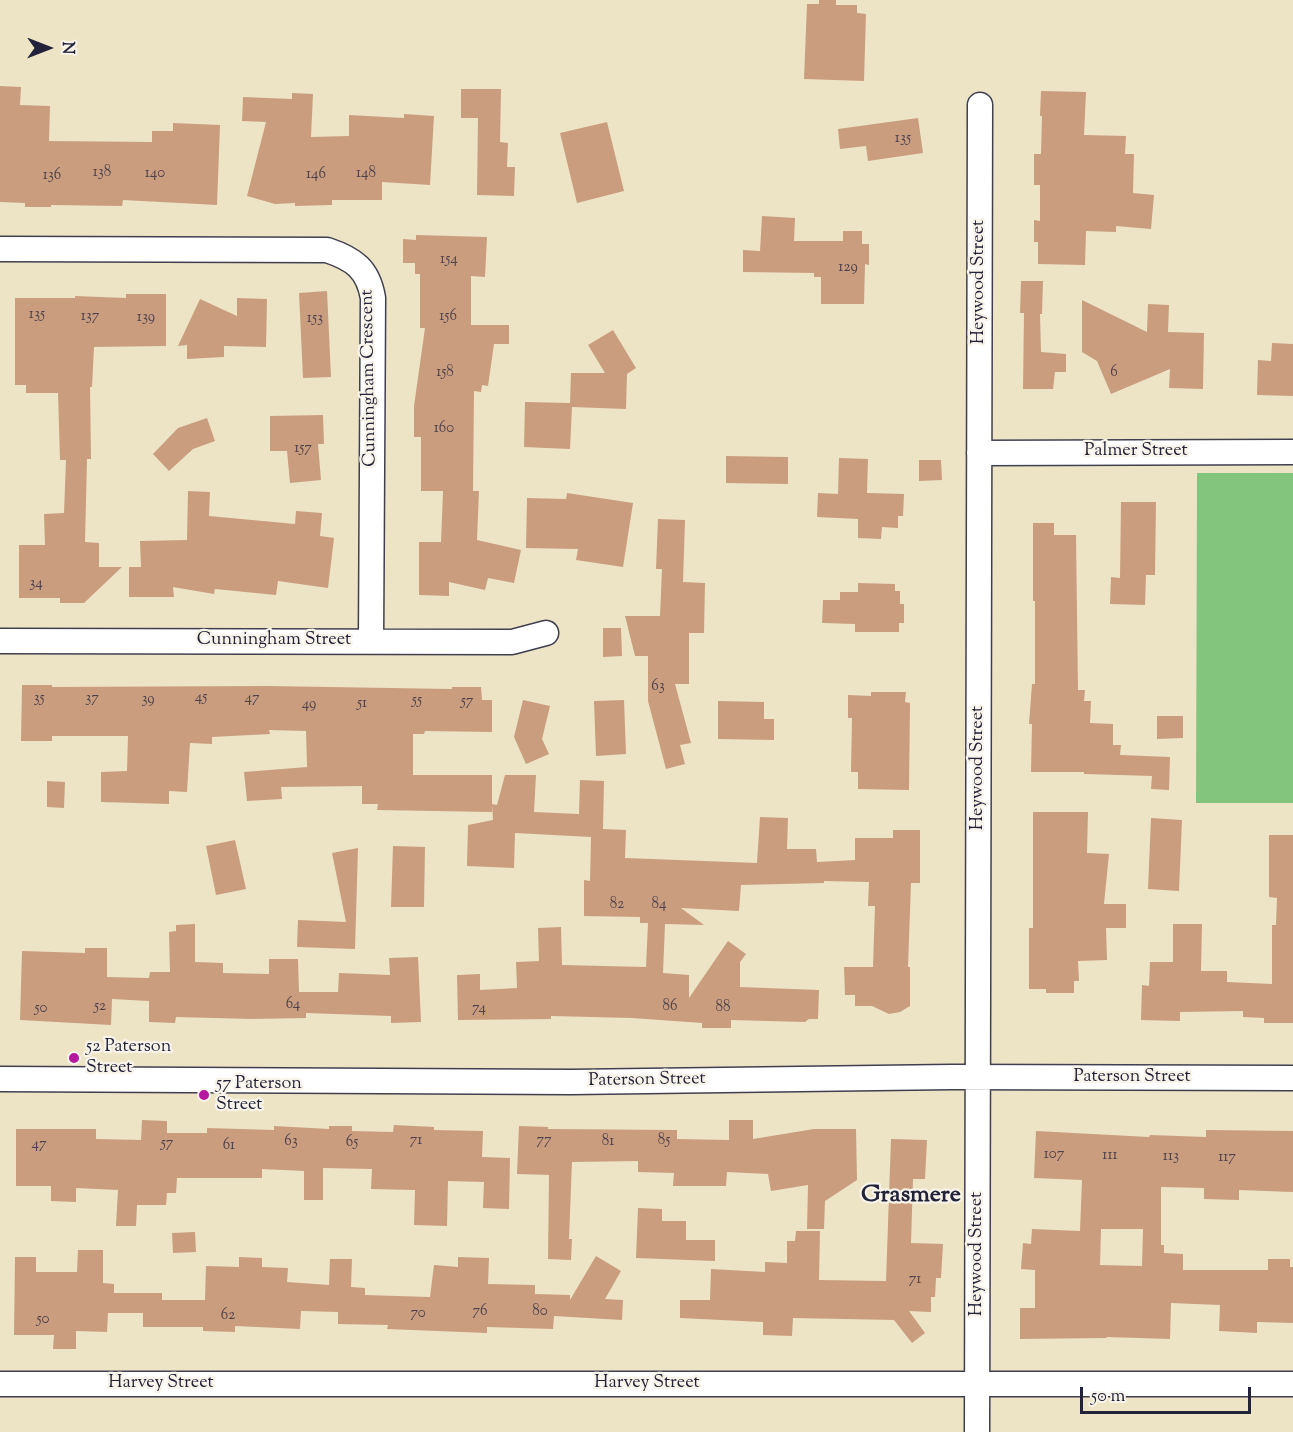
<!DOCTYPE html>
<html>
<head>
<meta charset="utf-8">
<style>
	body { margin:0 }
	#map { position:relative; width:1293px; height:1432px; overflow:hidden; background:#ede4c6; font-family:"Sorts Mill Goudy",serif }
	canvas { display:block }
	.north { position:absolute; left:18px; top:18px; width:60px; height:60px; -webkit-text-stroke:4px #f7f3e8; paint-order:stroke; rotate:90deg; font-size:16px; font-weight:700; line-height:24px; text-align:center; color:#22223b }
	.north::after { content:''; display:block; margin:auto; width:21px; height:27px; background:#22223b; clip-path:polygon(50% 0,100% 100%,50% 72%,0 100%) }
	.scale { position:absolute; left:1080px; top:1387px; width:171px; height:27px; box-sizing:border-box; border:3px solid #22223b; border-top:0; padding-left:8px; font-size:18px; line-height:21px; white-space:nowrap; color:#22223b; -webkit-text-stroke:4px #f7f3e8; paint-order:stroke }
</style>
</head>
<body>
<div id="map">
<canvas width="1293" height="1432"></canvas>
<div class="north">N</div>
<div class="scale">50 m</div>
</div>
<script>
const ctx = document.querySelector('canvas').getContext('2d');
ctx.lineJoin = 'round';
function fill(path, color) {
  ctx.fillStyle = color;
  ctx.fill(path, 'evenodd');
}
function strokePath(path, color, width, dash) {
  ctx.strokeStyle = color;
  ctx.lineWidth = width;
  ctx.lineCap = dash ? 'butt' : 'round';
  ctx.setLineDash(dash || []);
  ctx.stroke(path);
}
function label(font, color, halo, rows, align = 'center') {
  ctx.font = font + ' "Sorts Mill Goudy",serif';
  ctx.lineWidth = 4.5;
  ctx.setLineDash([]);
  ctx.textBaseline = 'middle';
  ctx.strokeStyle = halo;
  ctx.fillStyle = color;
  for (const [text, x, y, turn = 0] of rows) {
    ctx.save();
    ctx.translate(x, y);
    ctx.rotate((+turn || 0) * Math.PI / 180);
    ctx.textAlign = isNaN(turn) ? turn : align;
    if (halo) ctx.strokeText(text, 0, 0);
    ctx.fillText(text, 0, 0);
    ctx.restore();
  }
}
fill(new Path2D(`
	M 1197,473 L 1293,473 L 1293,803 L 1196,803 Z`), '#84c57e');
fill(new Path2D(`
	M 819,0 L 836,0 L 836,5 L 857,5 L 857,13 L 866,14 L 864,81 L 804,79 L 807,4 L 819,4 Z
	M 0,86 L 21,87 L 20,105 L 50,106 L 49,141 L 152,142 L 152,131 L 173,131 L 173,123 L 220,125 L 217,205 L 123,200 L 122,206 L 51,205 L 51,207 L 25,207 L 25,203 L 0,202 Z
	M 461,89 L 501,89 L 500,142 L 508,143 L 507,167 L 515,167 L 514,196 L 477,195 L 478,118 L 461,118 Z
	M 1041,91 L 1086,92 L 1084,135 L 1126,136 L 1125,154 L 1134,154 L 1133,193 L 1154,195 L 1151,229 L 1116,226 L 1116,232 L 1086,231 L 1085,265 L 1038,264 L 1038,242 L 1034,242 L 1034,220 L 1040,221 L 1040,185 L 1034,185 L 1034,154 L 1041,154 L 1042,116 L 1040,116 Z
	M 292,93 L 313,94 L 311,137 L 349,136 L 349,115 L 404,118 L 404,114 L 434,116 L 430,185 L 382,182 L 382,200 L 332,200 L 332,205 L 295,206 L 295,203 L 275,204 L 247,196 L 266,122 L 242,121 L 243,97 L 292,99 Z
	M 918,118 L 923,153 L 868,161 L 866,146 L 840,149 L 838,129 Z
	M 607,122 L 624,191 L 577,203 L 560,133 Z
	M 762,216 L 795,218 L 794,241 L 843,241 L 843,231 L 862,231 L 862,244 L 869,244 L 869,265 L 865,264 L 864,304 L 821,304 L 821,277 L 814,277 L 814,273 L 743,272 L 743,250 L 760,251 Z
	M 416,235 L 487,237 L 485,277 L 471,276 L 471,325 L 509,325 L 509,344 L 494,344 L 488,386 L 482,385 L 481,392 L 474,391 L 473,491 L 479,491 L 477,540 L 521,550 L 514,583 L 488,578 L 485,590 L 449,582 L 449,596 L 419,595 L 419,542 L 441,542 L 443,491 L 421,491 L 421,437 L 414,437 L 414,406 L 425,328 L 420,328 L 420,274 L 415,274 L 415,263 L 403,263 L 403,239 L 416,240 Z
	M 1021,281 L 1043,281 L 1042,314 L 1040,314 L 1041,352 L 1066,354 L 1066,372 L 1055,372 L 1053,389 L 1023,389 L 1024,313 L 1020,313 Z
	M 327,291 L 331,377 L 303,378 L 299,293 Z
	M 126,294 L 166,294 L 166,346 L 94,347 L 92,387 L 90,387 L 91,459 L 87,459 L 85,542 L 99,543 L 99,567 L 122,567 L 84,603 L 60,603 L 60,598 L 19,598 L 19,545 L 45,545 L 44,514 L 64,513 L 66,460 L 60,460 L 58,393 L 26,393 L 26,385 L 15,385 L 15,298 L 75,298 L 75,296 L 126,298 Z
	M 237,298 L 267,299 L 266,347 L 224,346 L 224,357 L 187,359 L 187,345 L 178,346 L 200,299 L 237,316 Z
	M 1082,300 L 1147,332 L 1148,304 L 1169,305 L 1168,332 L 1204,333 L 1203,389 L 1169,388 L 1170,369 L 1111,394 L 1097,361 L 1082,352 Z
	M 613,330 L 636,368 L 627,374 L 626,409 L 572,407 L 570,449 L 524,447 L 525,402 L 570,403 L 571,373 L 605,373 L 588,345 Z
	M 1272,343 L 1293,344 L 1293,396 L 1257,395 L 1258,360 L 1271,361 Z
	M 323,415 L 324,444 L 318,444 L 321,480 L 290,483 L 287,451 L 270,451 L 270,416 Z
	M 207,418 L 215,441 L 193,449 L 169,471 L 153,454 L 178,428 Z
	M 726,456 L 788,457 L 788,484 L 726,483 Z
	M 839,458 L 868,459 L 867,493 L 904,494 L 903,516 L 898,516 L 898,528 L 882,527 L 881,539 L 858,538 L 858,519 L 817,517 L 818,493 L 838,494 Z
	M 919,460 L 941,460 L 942,480 L 919,481 Z
	M 188,491 L 210,492 L 209,516 L 295,524 L 296,511 L 322,513 L 320,536 L 334,538 L 328,588 L 278,581 L 276,595 L 215,589 L 214,594 L 173,587 L 174,597 L 129,597 L 129,567 L 141,567 L 140,541 L 187,540 Z
	M 567,493 L 633,503 L 623,567 L 576,560 L 578,549 L 526,548 L 527,498 L 566,499 Z
	M 1121,502 L 1156,502 L 1155,575 L 1146,575 L 1145,605 L 1110,604 L 1111,577 L 1120,578 Z
	M 658,519 L 685,520 L 683,582 L 705,583 L 704,633 L 689,633 L 689,684 L 675,684 L 691,743 L 680,745 L 685,764 L 666,769 L 648,701 L 648,656 L 635,656 L 625,616 L 660,616 L 662,569 L 656,569 Z
	M 1033,523 L 1054,523 L 1054,535 L 1076,535 L 1078,690 L 1085,690 L 1084,701 L 1091,701 L 1090,723 L 1113,724 L 1113,745 L 1121,745 L 1120,755 L 1170,757 L 1169,790 L 1151,789 L 1152,776 L 1084,774 L 1084,772 L 1031,772 L 1032,724 L 1029,724 L 1032,684 L 1035,684 L 1035,601 L 1033,601 Z
	M 858,583 L 895,584 L 895,591 L 900,591 L 900,604 L 904,604 L 904,623 L 899,623 L 899,632 L 855,632 L 855,624 L 822,623 L 823,600 L 840,600 L 840,592 L 858,592 Z
	M 603,628 L 621,628 L 622,656 L 603,657 Z
	M 22,685 L 52,685 L 52,687 L 268,686 L 452,689 L 452,687 L 481,687 L 482,700 L 492,700 L 492,732 L 425,731 L 424,734 L 413,734 L 413,775 L 492,775 L 492,804 L 497,805 L 505,775 L 536,775 L 534,812 L 579,814 L 580,780 L 604,781 L 603,829 L 626,830 L 625,858 L 757,863 L 760,817 L 788,818 L 787,849 L 816,849 L 817,862 L 855,860 L 855,838 L 893,838 L 893,830 L 920,830 L 920,883 L 911,883 L 908,967 L 910,967 L 910,1006 L 900,1012 L 889,1014 L 872,1006 L 855,1006 L 855,995 L 845,995 L 844,967 L 873,967 L 875,906 L 868,906 L 869,882 L 824,881 L 824,883 L 741,885 L 739,911 L 681,908 L 704,925 L 665,924 L 663,973 L 689,975 L 689,998 L 728,941 L 746,954 L 740,962 L 740,987 L 819,990 L 818,1019 L 809,1019 L 805,1022 L 731,1020 L 731,1028 L 702,1028 L 702,1023 L 632,1018 L 551,1016 L 551,1019 L 458,1020 L 457,975 L 480,974 L 480,990 L 517,988 L 516,962 L 539,961 L 538,928 L 561,927 L 562,965 L 646,967 L 648,923 L 640,923 L 640,917 L 584,916 L 584,880 L 590,881 L 591,837 L 515,833 L 514,868 L 467,866 L 468,825 L 493,820 L 492,804 L 492,812 L 377,810 L 378,804 L 362,804 L 362,786 L 281,787 L 282,799 L 247,801 L 244,772 L 307,767 L 306,731 L 269,730 L 270,734 L 212,737 L 212,744 L 190,743 L 187,792 L 169,791 L 169,804 L 101,802 L 101,772 L 127,771 L 128,736 L 52,736 L 52,741 L 21,741 Z
	M 871,692 L 906,692 L 905,702 L 910,703 L 909,790 L 858,789 L 858,772 L 851,772 L 852,718 L 848,718 L 848,695 L 871,696 Z
	M 523,700 L 550,706 L 542,739 L 549,754 L 526,764 L 514,737 Z
	M 624,700 L 626,754 L 596,756 L 594,701 Z
	M 718,701 L 764,702 L 764,719 L 774,719 L 774,740 L 718,739 Z
	M 1157,716 L 1183,716 L 1183,738 L 1157,739 Z
	M 47,781 L 65,782 L 64,808 L 47,807 Z
	M 1033,812 L 1088,812 L 1087,853 L 1109,854 L 1104,904 L 1126,904 L 1126,928 L 1106,928 L 1107,960 L 1078,961 L 1079,981 L 1074,981 L 1074,993 L 1046,993 L 1046,989 L 1029,989 L 1029,928 L 1033,928 Z
	M 1151,818 L 1182,820 L 1179,891 L 1148,889 Z
	M 1269,835 L 1293,835 L 1293,1023 L 1264,1023 L 1264,1018 L 1243,1017 L 1243,1011 L 1180,1012 L 1180,1021 L 1141,1020 L 1142,985 L 1149,986 L 1150,962 L 1173,962 L 1173,924 L 1202,924 L 1201,971 L 1227,971 L 1227,982 L 1272,984 L 1272,925 L 1276,925 L 1277,898 L 1269,897 Z
	M 235,840 L 246,889 L 216,895 L 206,846 Z
	M 393,846 L 425,847 L 424,907 L 391,907 Z
	M 358,848 L 355,949 L 297,947 L 298,920 L 346,922 L 332,853 Z
	M 195,924 L 195,962 L 223,963 L 223,973 L 269,974 L 269,959 L 298,959 L 299,992 L 338,992 L 339,973 L 390,975 L 389,958 L 418,957 L 421,1022 L 391,1023 L 391,1016 L 306,1013 L 306,1018 L 252,1019 L 176,1017 L 175,1023 L 149,1022 L 149,1001 L 112,999 L 111,1025 L 20,1020 L 22,951 L 85,953 L 85,948 L 107,948 L 107,977 L 149,978 L 150,972 L 170,972 L 169,932 L 176,931 L 176,925 Z
	M 142,1120 L 167,1121 L 167,1133 L 207,1133 L 207,1128 L 274,1130 L 274,1126 L 329,1129 L 329,1126 L 352,1126 L 352,1131 L 393,1132 L 394,1125 L 434,1127 L 434,1130 L 483,1131 L 482,1157 L 510,1158 L 509,1209 L 483,1208 L 484,1182 L 448,1181 L 447,1226 L 414,1225 L 415,1190 L 371,1189 L 372,1169 L 323,1168 L 323,1200 L 304,1200 L 304,1171 L 262,1169 L 262,1178 L 177,1178 L 176,1193 L 167,1193 L 166,1205 L 137,1205 L 136,1226 L 116,1226 L 118,1190 L 76,1188 L 76,1202 L 51,1201 L 51,1186 L 16,1186 L 16,1129 L 96,1129 L 96,1139 L 141,1140 Z
	M 729,1120 L 753,1120 L 753,1139 L 814,1129 L 856,1129 L 857,1180 L 825,1201 L 824,1229 L 807,1229 L 808,1185 L 771,1191 L 768,1174 L 727,1172 L 726,1186 L 673,1186 L 674,1173 L 638,1172 L 638,1161 L 572,1162 L 569,1239 L 572,1239 L 571,1260 L 548,1259 L 549,1175 L 517,1174 L 519,1126 L 548,1127 L 548,1129 L 677,1130 L 677,1139 L 729,1140 Z
	M 1206,1130 L 1293,1131 L 1293,1192 L 1239,1190 L 1239,1200 L 1204,1199 L 1204,1188 L 1161,1187 L 1161,1245 L 1164,1245 L 1164,1253 L 1183,1254 L 1183,1270 L 1268,1270 L 1268,1259 L 1290,1259 L 1290,1267 L 1293,1267 L 1293,1323 L 1257,1322 L 1257,1333 L 1219,1331 L 1220,1305 L 1171,1303 L 1170,1339 L 1107,1337 L 1106,1338 L 1020,1339 L 1020,1308 L 1035,1308 L 1035,1270 L 1021,1269 L 1023,1243 L 1031,1244 L 1032,1229 L 1080,1231 L 1082,1180 L 1034,1178 L 1036,1131 L 1149,1137 L 1150,1135 L 1206,1137 ZM 1101,1229 L 1143,1229 L 1142,1266 L 1100,1265 Z
	M 891,1139 L 927,1140 L 925,1179 L 913,1179 L 911,1243 L 943,1244 L 941,1278 L 936,1278 L 935,1297 L 931,1297 L 931,1312 L 909,1311 L 925,1333 L 912,1343 L 894,1320 L 793,1318 L 792,1336 L 763,1335 L 763,1322 L 680,1318 L 680,1300 L 710,1300 L 711,1269 L 765,1272 L 765,1262 L 787,1263 L 787,1241 L 795,1241 L 796,1231 L 820,1231 L 819,1280 L 886,1281 Z
	M 638,1208 L 662,1209 L 662,1221 L 686,1221 L 686,1240 L 715,1240 L 715,1261 L 636,1258 Z
	M 195,1232 L 196,1252 L 173,1253 L 172,1233 Z
	M 78,1250 L 103,1250 L 103,1283 L 114,1284 L 114,1293 L 162,1293 L 162,1300 L 205,1300 L 206,1266 L 239,1267 L 239,1257 L 262,1258 L 262,1267 L 288,1268 L 287,1282 L 329,1285 L 330,1259 L 352,1259 L 351,1287 L 365,1288 L 365,1295 L 430,1297 L 434,1265 L 458,1267 L 458,1257 L 489,1258 L 488,1284 L 535,1285 L 535,1294 L 570,1295 L 570,1300 L 596,1256 L 621,1271 L 605,1299 L 623,1300 L 622,1320 L 554,1316 L 553,1329 L 487,1327 L 487,1333 L 387,1329 L 388,1325 L 338,1324 L 338,1312 L 301,1311 L 300,1329 L 235,1326 L 235,1332 L 203,1331 L 203,1327 L 143,1327 L 143,1313 L 108,1313 L 107,1332 L 76,1331 L 76,1349 L 53,1349 L 54,1335 L 14,1335 L 15,1257 L 36,1257 L 36,1272 L 77,1272 Z`), '#ca9d7f');
const minor = new Path2D(`
	M 0,249 L 327,250 C 354,259 368,269 373,298 L 371,641
	M 979,453 L 1293,452
	M 0,641 L 512,642 L 546,633
	M 0,1079 L 571,1082 L 952,1077 L 1293,1078
	M 0,1384 L 1293,1384
	M 977,1432 L 980,105`);
strokePath(minor, '#403f50', 27);
strokePath(minor, '#fff', 24);
for (const [x, y, r, color] of [
	[74,1058,6,"#b5179e"],
	[204,1095,6,"#b5179e"]
]) {
  const dot = new Path2D();
  dot.arc(x, y, r, 0, 2 * Math.PI);
  ctx.fillStyle = color;
  ctx.fill(dot);
  strokePath(dot, '#f7f3e8', 2);
}
label('15px', '#4c414c', null, [
	["135",903,139],
	["138",102,173],
	["140",155,174],
	["148",366,174],
	["146",316,175],
	["136",52,176],
	["154",449,260],
	["129",848,268],
	["135",37,315],
	["137",90,317],
	["156",448,317],
	["139",146,318],
	["153",315,319],
	["158",445,373],
	["6",1114,373],
	["160",444,429],
	["157",303,449],
	["34",36,584],
	["63",658,687],
	["45",201,698],
	["35",39,699],
	["37",92,699],
	["47",252,699],
	["39",148,700],
	["55",417,701],
	["57",467,702],
	["51",362,704],
	["49",309,705],
	["82",617,905],
	["84",659,905],
	["64",293,1005],
	["52",100,1007],
	["86",670,1007],
	["88",723,1008],
	["50",41,1009],
	["74",479,1009],
	["71",416,1141],
	["77",544,1141],
	["85",664,1141],
	["63",291,1142],
	["81",608,1142],
	["65",352,1143],
	["57",167,1144],
	["47",39,1145],
	["61",229,1146],
	["107",1054,1155],
	["111",1110,1156],
	["113",1171,1157],
	["117",1227,1158],
	["71",915,1280],
	["76",480,1312],
	["80",540,1312],
	["70",418,1314],
	["62",228,1316],
	["50",43,1320]
]);
label('18px', '#22223b', '#f7f3e8', [
	["Heywood Street",980,282,-90],
	["Cunningham Crescent",370,378,-91],
	["Palmer Street",1136,452],
	["Cunningham Street",274,641],
	["Heywood Street",979,768,-90],
	["Paterson Street",1132,1078],
	["Paterson Street",647,1081,-1],
	["Heywood Street",978,1254,-90],
	["Harvey Street",161,1384],
	["Harvey Street",647,1384]
]);
label('18px', '#22223b', '#f7f3e8', [
	["52 Paterson",86,1048],
	["Street",86,1069],
	["57 Paterson",216,1085],
	["Street",216,1106]
], 'left');
label('bold 24px', '#22223b', '#f7f3e8', [
	["Grasmere",911,1197]
]);
</script>
</body>
</html>
